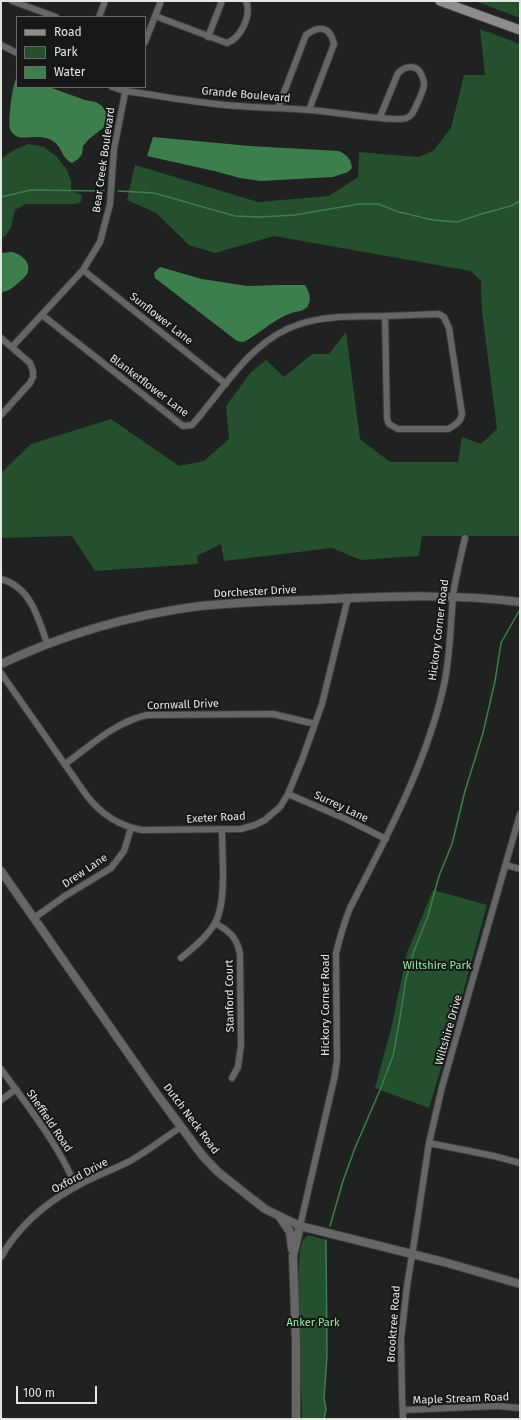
<!DOCTYPE html>
<html>
<head>
<meta charset="utf-8">
<style>
	body { margin:0 }
	#map { position:relative; width:521px; height:1420px; overflow:hidden; background:#1f2220; font-family:"Fira Sans",sans-serif }
	canvas { display:block }
	.frame { position:absolute; inset:0; border:2px solid #e4e6e4; pointer-events:none }
	.legend { position:absolute; left:16px; top:16px; width:130px; height:72px; box-sizing:border-box; background:#161816; border:1px solid #686a68; margin:0; padding:5px 7px; list-style:none; font-size:12px; color:#e4e6e4 }
	.legend li { display:flex; align-items:center; gap:8px; height:20px }
	.legend b { width:20px; border:1px solid #686a68 }
	.scale { position:absolute; left:16px; top:1386px; width:81px; height:18px; box-sizing:border-box; border:2px solid #e4e6e4; border-top:0; padding-left:5px; font-size:12px; line-height:14px; white-space:nowrap; color:#e4e6e4; -webkit-text-stroke:3px #161816; paint-order:stroke }
</style>
</head>
<body>
<div id="map">
<canvas width="521" height="1420"></canvas>
<div class="frame"></div>
<ul class="legend">
<li><b style="height:5px;background:#8c8e8c"></b>Road</li>
<li><b style="height:11px;background:#24502e"></b>Park</li>
<li><b style="height:11px;background:#3d7f4c"></b>Water</li>
</ul>
<div class="scale">100 m</div>
</div>
<script>
const ctx = document.querySelector('canvas').getContext('2d');
ctx.lineJoin = 'round';
function fill(path, color) {
  ctx.fillStyle = color;
  ctx.fill(path, 'evenodd');
}
function strokePath(path, color, width, dash) {
  ctx.strokeStyle = color;
  ctx.lineWidth = width;
  ctx.lineCap = dash ? 'butt' : 'round';
  ctx.setLineDash(dash || []);
  ctx.stroke(path);
}
function label(font, color, halo, rows, align = 'center') {
  ctx.font = font + ' "Fira Sans",sans-serif';
  ctx.lineWidth = 4;
  ctx.setLineDash([]);
  ctx.textBaseline = 'middle';
  ctx.strokeStyle = halo;
  ctx.fillStyle = color;
  for (const [text, x, y, turn = 0] of rows) {
    ctx.save();
    ctx.translate(x, y);
    ctx.rotate((+turn || 0) * Math.PI / 180);
    ctx.textAlign = isNaN(turn) ? turn : align;
    if (halo) ctx.strokeText(text, 0, 0);
    ctx.fillText(text, 0, 0);
    ctx.restore();
  }
}
fill(new Path2D(`
	M 475,1 L 520,1 L 520,18 Z
	M 480,29 L 520,44 L 520,536 L 422,536 L 419,556 L 361,560 L 332,548 L 224,561 L 221,544 L 197,556 L 198,564 L 95,571 L 72,536 L 1,538 L 1,473 L 31,444 L 111,419 L 179,466 L 204,461 L 229,439 L 226,406 L 251,372 L 266,360 L 284,377 L 312,354 L 329,354 L 346,332 L 360,439 L 390,462 L 458,462 L 462,437 L 481,444 L 497,429 L 482,312 L 481,281 L 471,271 L 274,236 L 215,253 L 189,245 L 156,213 L 127,200 L 135,165 L 258,202 L 329,196 L 358,177 L 359,152 L 419,157 L 433,151 L 451,128 L 464,75 L 485,75 Z
	M 28,144 L 44,147 L 57,157 L 67,170 L 71,181 L 71,191 L 82,195 L 81,202 L 75,204 L 26,204 L 15,210 L 11,227 L 5,237 L 1,236 L 1,159 L 14,150 Z
	M 433,890 L 487,905 L 455,1022 L 429,1108 L 375,1088 L 391,1029 L 407,953 Z
	M 308,1235 L 326,1240 L 326,1241 L 327,1356 L 324,1399 L 326,1409 L 324,1419 L 302,1419 L 298,1280 L 300,1250 L 303,1240 Z`), '#24502e');
fill(new Path2D(`
	M 17,77 L 17,87 L 49,87 L 85,100 L 96,102 L 102,106 L 106,112 L 107,120 L 103,128 L 89,139 L 83,146 L 82,154 L 78,159 L 72,163 C 59,156 64,146 49,139 C 37,134 25,140 16,136 C 13,134 11,132 10,129 C 8,120 12,85 17,77 Z
	M 153,137 L 250,146 L 339,151 C 348,156 351,159 352,168 L 348,172 L 333,177 L 261,181 L 240,178 L 214,171 L 147,156 Z
	M 12,252 C 20,254 31,261 28,272 C 26,277 21,280 17,284 C 12,288 8,292 1,292 L 1,253 Z
	M 160,267 L 202,279 L 247,286 L 279,285 L 305,285 C 309,292 312,298 308,306 C 304,312 295,311 289,314 C 275,319 262,331 249,339 L 243,342 L 237,341 L 155,278 L 154,273 Z`), '#3d7f4c');
strokePath(new Path2D(`
	M 118,191 L 154,193 L 235,216 L 260,217 L 295,215 L 359,204 L 378,204 L 399,212 L 433,220 L 457,222 L 481,214 L 511,206 L 520,201
	M 1,197 L 31,190 L 104,191
	M 520,217 L 520,223
	M 330,1226 L 343,1181 L 355,1148 L 380,1090 L 393,1056 L 400,1018 L 406,979 L 414,951 L 428,916 L 439,876 L 452,844 L 465,791 L 483,733 L 495,681 L 501,643 L 519,611
	M 324,1419 L 326,1409 L 324,1399 L 327,1356 L 326,1240`), '#3d7f4c', 1.5);
const minor = new Path2D(`
	M 12,1 L 56,17
	M 155,16 L 227,43 C 241,38 252,15 246,1
	M 99,17 L 105,1
	M 208,37 L 222,1
	M 145,42 L 161,1
	M 1,45 L 17,53
	M 112,87 L 125,91 C 163,96 201,104 239,106 C 263,108 286,108 309,110 C 339,112 370,119 400,119 C 404,119 408,118 411,115 C 414,112 424,89 424,85 C 424,82 423,78 422,76 C 417,63 405,66 398,73 L 380,117
	M 278,108 L 306,35 C 319,25 330,26 334,44 L 309,110
	M 83,270 L 226,384
	M 439,314 L 444,317 L 449,328 L 462,414 C 461,422 455,425 448,429 L 398,429 L 389,424 L 387,419 L 385,316 Z
	M 42,315 L 183,426 L 192,425 C 224,389 251,339 300,324 C 327,315 357,317 385,316
	M 1,338 L 30,363 L 33,371 L 33,377 L 30,383 L 1,415
	M 12,347 L 83,270 L 100,242 L 110,204 L 114,149 L 126,88
	M 1,579 C 31,587 38,618 47,643
	M 1,673 L 87,796 C 101,814 119,826 142,830 L 241,829 L 255,825 L 265,820 L 280,807 L 288,794 L 302,760 L 322,704 L 348,598
	M 65,764 C 90,746 115,722 147,715 L 273,714 L 315,724
	M 288,794 L 346,819 L 386,839
	M 506,865 L 520,869
	M 34,918 L 65,896 L 111,868 L 124,851 L 131,828
	M 215,923 C 229,931 237,937 240,954 L 241,1045 L 238,1067 L 232,1078
	M 181,958 C 193,948 207,937 215,923 C 227,903 222,854 222,829
	M 1,1069 C 28,1107 58,1143 76,1187
	M 1,1100 L 16,1089
	M 429,1143 L 494,1156 L 520,1163
	M 300,1226 L 335,1075 L 337,1060 L 336,953 C 340,937 344,923 350,908 C 387,836 426,765 444,685 C 451,653 450,621 454,589 C 457,572 461,555 465,538
	M 1,1257 C 18,1227 46,1203 75,1187 C 93,1177 112,1170 130,1161 C 148,1151 164,1138 181,1127
	M 403,1410 L 497,1406 L 520,1408
	M 403,1419 L 402,1395 L 401,1339 L 407,1286 L 414,1243 L 429,1143 L 442,1087 L 520,814`);
const tertiary = new Path2D(`
	M 1,664 C 64,634 131,615 200,606 C 244,601 289,601 333,599 C 395,596 458,594 520,602
	M 1,871 L 156,1093 L 202,1155 L 217,1171 L 247,1195 L 265,1209 L 300,1226 L 444,1262 L 520,1284
	M 281,1219 L 290,1232 L 292,1249
	M 296,1419 L 296,1340 L 293,1256 L 300,1226`);
const secondary = new Path2D(`
	M 440,1 L 520,30`);
strokePath(minor, '#3b3d3b', 8);
strokePath(tertiary, '#3b3d3b', 10);
strokePath(secondary, '#3b3d3b', 11);
strokePath(minor, '#656665', 6);
strokePath(tertiary, '#656665', 8);
strokePath(secondary, '#8c8e8c', 9);
label('11px', '#e4e6e4', '#161816', [
	["Grande Boulevard",246,95,5],
	["Bear Creek Boulevard",104,160,-82],
	["Sunflower Lane",161,319,38],
	["Blanketflower Lane",149,386,37],
	["Dorchester Drive",255,592,-3],
	["Hickory Corner Road",439,630,-83],
	["Cornwall Drive",183,705,-2],
	["Surrey Lane",341,807,25],
	["Exeter Road",216,818,-3],
	["Drew Lane",85,871,-34],
	["Stanford Court",230,996,-91],
	["Hickory Corner Road",326,1005,-90],
	["Wiltshire Drive",449,1030,-74],
	["Dutch Neck Road",191,1119,53],
	["Sheffield Road",49,1121,56],
	["Oxford Drive",80,1176,-28],
	["Brooktree Road",394,1324,-86],
	["Maple Stream Road",461,1399,-2]
]);
label('11px', '#92eca4', '#161816', [
	["Wiltshire Park",437,966],
	["Anker Park",313,1323]
]);
</script>
</body>
</html>
